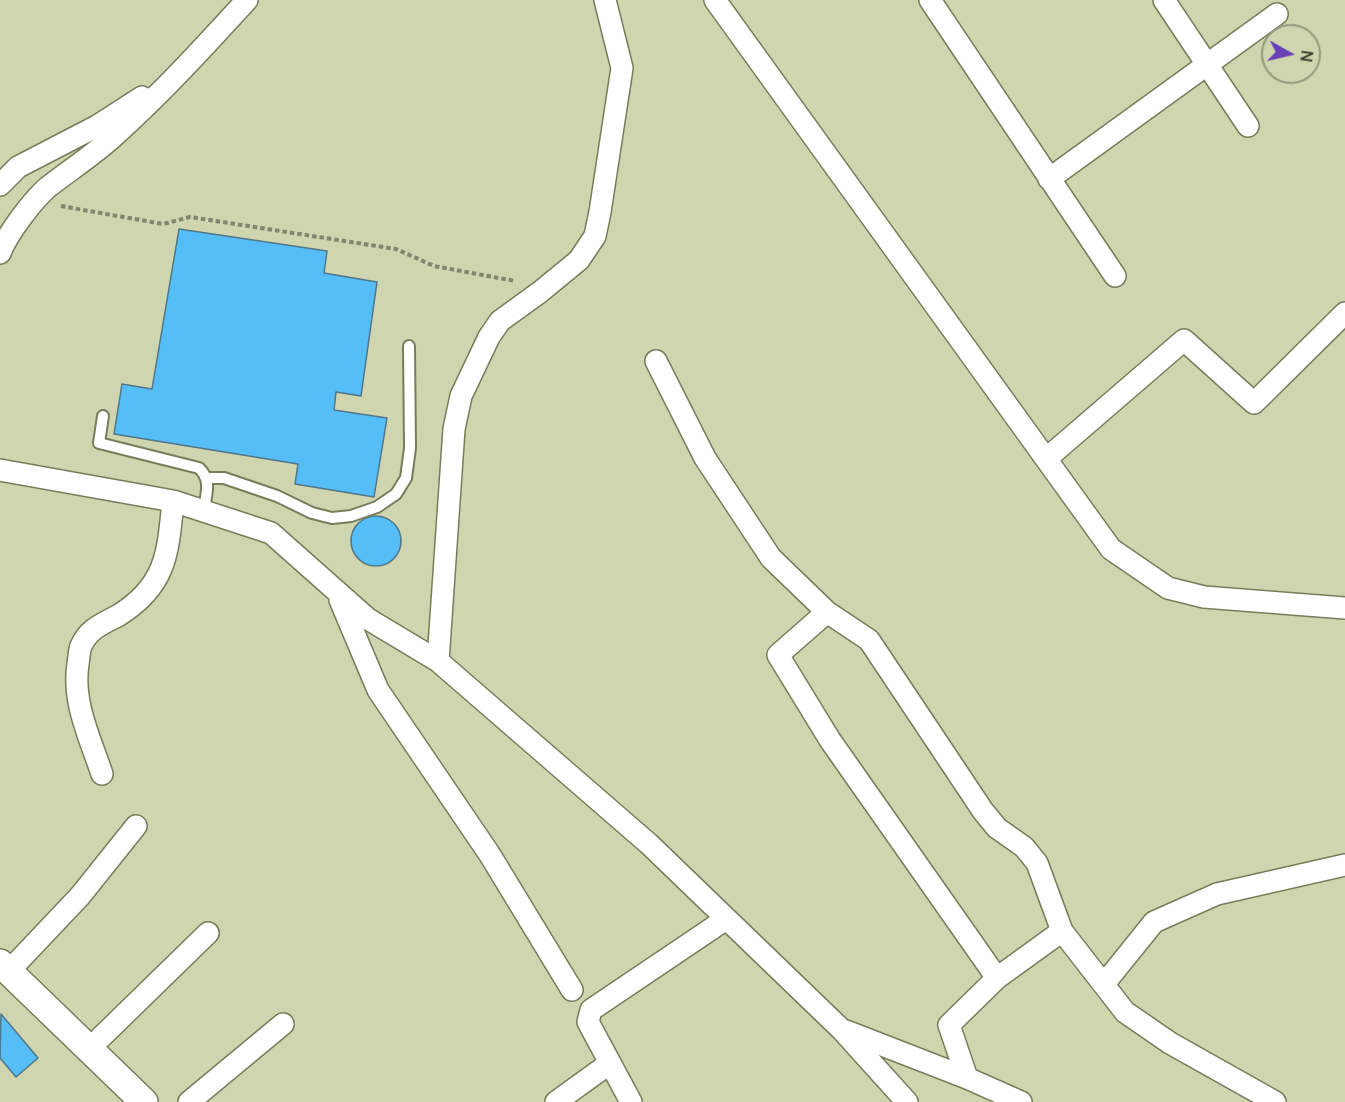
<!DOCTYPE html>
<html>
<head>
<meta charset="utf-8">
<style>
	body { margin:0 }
	#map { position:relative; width:1345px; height:1102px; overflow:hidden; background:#cfd5af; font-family:Manrope,sans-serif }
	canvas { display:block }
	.north { position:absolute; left:1261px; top:24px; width:60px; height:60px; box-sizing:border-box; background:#cfd5af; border:2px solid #94997b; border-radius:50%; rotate:98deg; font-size:16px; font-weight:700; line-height:24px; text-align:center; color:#3b3e2e }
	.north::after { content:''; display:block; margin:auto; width:21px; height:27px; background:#6a40b8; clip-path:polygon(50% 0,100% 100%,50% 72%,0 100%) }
</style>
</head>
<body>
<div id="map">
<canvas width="1345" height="1102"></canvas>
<div class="north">N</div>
</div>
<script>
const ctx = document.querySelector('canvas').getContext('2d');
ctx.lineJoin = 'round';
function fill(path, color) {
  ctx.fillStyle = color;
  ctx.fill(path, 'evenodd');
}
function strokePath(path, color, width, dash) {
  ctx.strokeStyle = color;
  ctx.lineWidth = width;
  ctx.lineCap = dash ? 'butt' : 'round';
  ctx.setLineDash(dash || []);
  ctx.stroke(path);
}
const building = new Path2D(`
	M 179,229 L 327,251 L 324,273 L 377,282 L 361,396 L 336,392 L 334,410 L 387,418 L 374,497 L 295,484 L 298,464 L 114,434 L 122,384 L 152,389 Z
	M351 541a25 25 0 1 1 50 0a25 25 0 1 1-50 0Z
	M 1,1014 L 38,1058 L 16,1077 L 0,1058 Z`);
fill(building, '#55bef6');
strokePath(building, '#517589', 1.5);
const service = new Path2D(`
	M 103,416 L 99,443 L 199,468 C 212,480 206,494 204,510
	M 207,478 L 224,478 L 277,496 L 312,513 L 332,518 L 351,516 L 377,507 L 396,494 L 406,478 L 410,448 L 409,346`);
const minor = new Path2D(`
	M 715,0 L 1111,549 L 1168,588 L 1204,597 L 1345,608
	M 930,0 L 1115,276
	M 1164,0 L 1248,126
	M 1049,179 L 1277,14
	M 0,185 L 18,167 L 97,126 L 142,97
	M 0,253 C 7,234 33,200 48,187 C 70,170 93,155 113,137 C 161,94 204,47 247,0
	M 656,361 L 705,458 L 771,558 L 827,612 L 869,640 L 983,811 L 997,828 L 1024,847 L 1037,863 L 1062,931 L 1125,1012 L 1170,1043 L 1275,1102
	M 1046,459 L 1184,340 L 1254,403 L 1345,313
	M 0,470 L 173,501 L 271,533 L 368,619 L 438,661 L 649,844 L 842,1030 L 907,1102
	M 340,600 L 378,690 L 490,855 L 572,990
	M 827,612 L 778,655 L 830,740 L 997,978 L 949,1025 L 967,1078
	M 438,661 L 454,429 L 461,396 L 489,337 L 500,321 L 540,292 L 579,260 L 595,236 L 600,212 L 622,68 L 605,0
	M 102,774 C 90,738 72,702 78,664 C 79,658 79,651 81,646 C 89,628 103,624 119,615 C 167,585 168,552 173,501
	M 9,971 L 80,896 L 136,826
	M 997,978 L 1062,931
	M 1104,984 L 1154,922 L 1217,894 L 1345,865
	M 846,1031 L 967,1078 L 1021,1102
	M 89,1049 L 208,933
	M 189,1102 L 283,1024
	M 556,1102 L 610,1063
	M 631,1102 L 588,1022 L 591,1010 L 726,919`);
const tertiary = new Path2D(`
	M 0,963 L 144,1102`);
strokePath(service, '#777d5a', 14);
strokePath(minor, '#777d5a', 24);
strokePath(tertiary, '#777d5a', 30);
strokePath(new Path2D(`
	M 61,206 L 163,224 L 190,217 L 396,249 L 434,266 L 515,281`), '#82866b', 4, [4.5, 3]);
strokePath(service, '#fff', 10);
strokePath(minor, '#fff', 21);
strokePath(tertiary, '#fff', 27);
</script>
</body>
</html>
